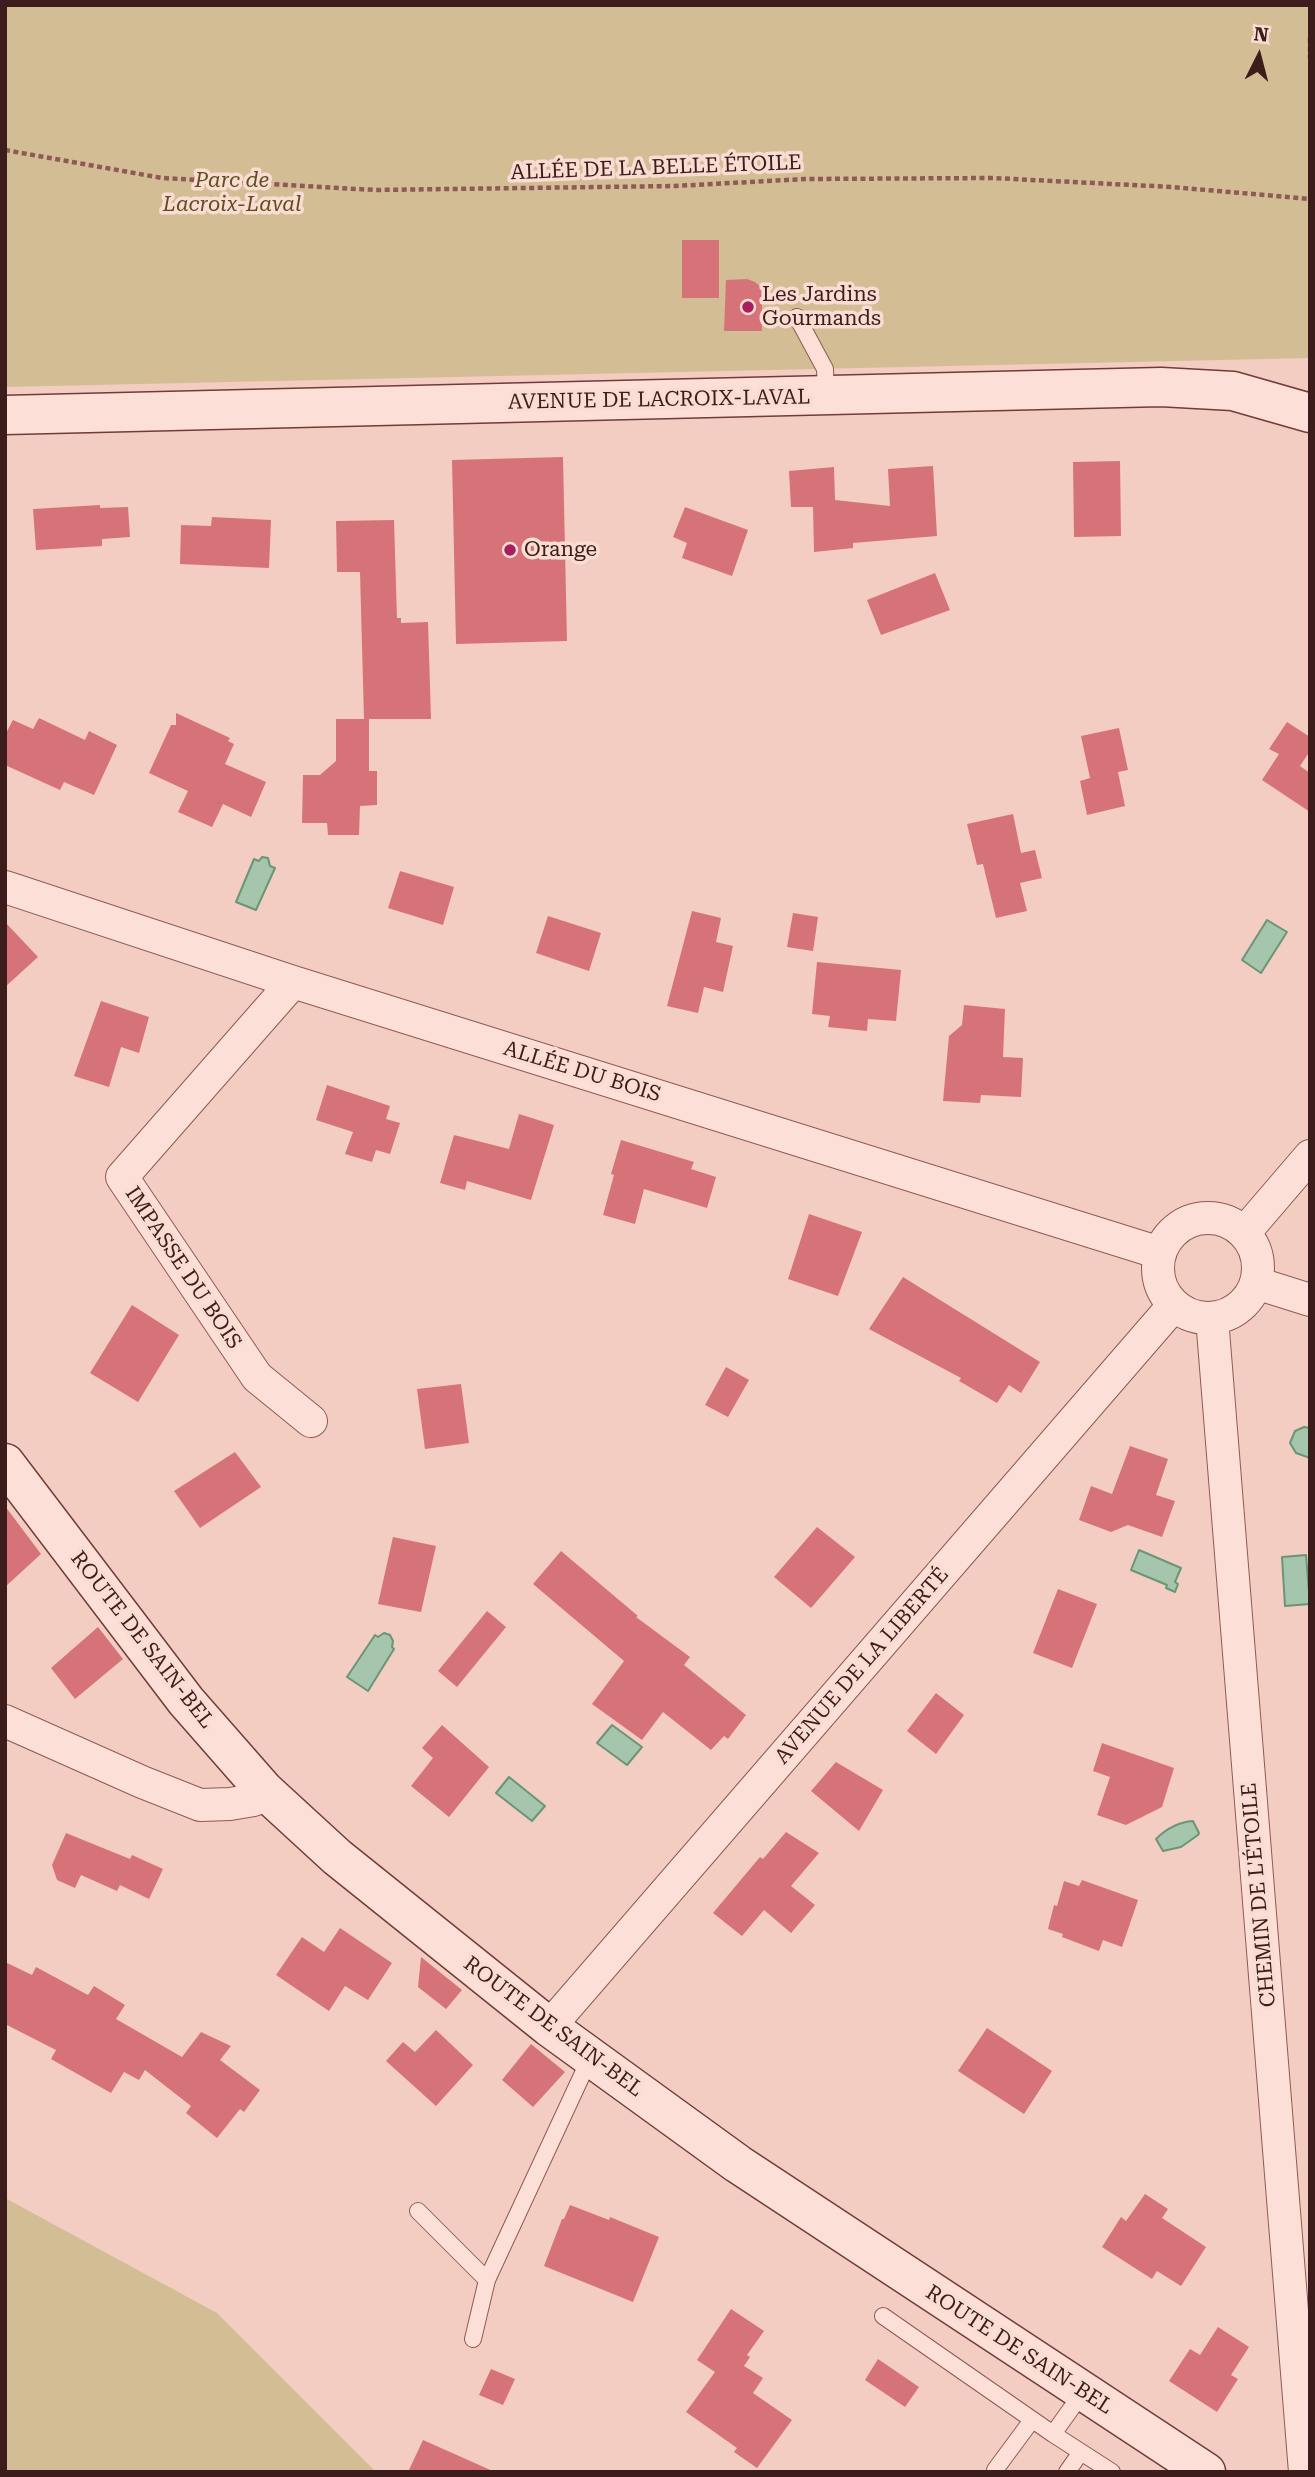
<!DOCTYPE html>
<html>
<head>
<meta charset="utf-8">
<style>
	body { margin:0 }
	#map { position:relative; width:1315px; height:2477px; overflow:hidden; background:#f3cdc2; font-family:"Roboto Serif",serif }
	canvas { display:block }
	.frame { position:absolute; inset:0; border:7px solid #3d1d1c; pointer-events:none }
	.north { position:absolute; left:1224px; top:21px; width:70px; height:70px; -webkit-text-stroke:5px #f9dcd2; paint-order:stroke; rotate:6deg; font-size:19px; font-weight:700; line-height:28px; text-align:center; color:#3d1d1c }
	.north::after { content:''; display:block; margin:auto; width:24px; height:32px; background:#3d1d1c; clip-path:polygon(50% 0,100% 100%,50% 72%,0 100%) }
</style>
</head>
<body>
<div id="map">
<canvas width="1315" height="2477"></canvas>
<div class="frame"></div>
<div class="north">N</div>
</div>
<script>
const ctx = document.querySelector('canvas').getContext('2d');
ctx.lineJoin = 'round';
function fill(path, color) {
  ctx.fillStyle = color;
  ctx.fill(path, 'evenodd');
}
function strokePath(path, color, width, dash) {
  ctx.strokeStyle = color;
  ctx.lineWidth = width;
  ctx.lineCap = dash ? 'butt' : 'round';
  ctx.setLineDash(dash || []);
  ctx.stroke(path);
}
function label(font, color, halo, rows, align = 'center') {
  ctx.font = font + ' "Roboto Serif",serif';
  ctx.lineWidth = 7;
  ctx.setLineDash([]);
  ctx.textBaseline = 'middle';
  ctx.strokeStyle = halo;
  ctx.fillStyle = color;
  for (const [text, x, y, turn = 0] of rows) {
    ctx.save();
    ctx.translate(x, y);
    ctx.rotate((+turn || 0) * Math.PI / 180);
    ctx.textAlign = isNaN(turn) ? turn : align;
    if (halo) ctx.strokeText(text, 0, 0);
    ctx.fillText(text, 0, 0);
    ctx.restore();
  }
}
fill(new Path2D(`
	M 5,5 L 1310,5 L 1310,358 L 5,387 Z
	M 5,2198 L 217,2313 L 376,2472 L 5,2472 Z`), '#d3bd94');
const water = new Path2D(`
	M 262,857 L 268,858 L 270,866 L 275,868 L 256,910 L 236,902 L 254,859 L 259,861 Z
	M 1267,920 L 1287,932 L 1261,973 L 1242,960 Z
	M 1304,1427 L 1310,1428 L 1310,1458 L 1296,1453 L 1290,1443 L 1295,1431 Z
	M 1139,1550 L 1181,1568 L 1175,1582 L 1178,1584 L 1175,1592 L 1166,1588 L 1167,1585 L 1131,1570 Z
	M 1306,1555 L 1310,1604 L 1285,1606 L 1282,1557 Z
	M 384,1633 L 390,1635 L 393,1641 L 392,1647 L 394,1649 L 368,1691 L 347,1677 L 375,1635 L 378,1637 Z
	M 612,1725 L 642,1747 L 627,1765 L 597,1743 Z
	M 509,1777 L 545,1806 L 532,1821 L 496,1793 Z
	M 1193,1821 L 1199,1833 L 1198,1835 L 1181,1847 L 1163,1851 L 1156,1839 C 1167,1828 1179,1822 1193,1821 Z`);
fill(water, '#a5c5ac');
strokePath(water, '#6a9576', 2);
fill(new Path2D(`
	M 682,240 L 719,240 L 719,298 L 682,298 Z
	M 747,279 L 755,282 L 762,288 L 762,331 L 724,331 L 726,280 Z
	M 563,457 L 567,641 L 456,644 L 452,460 Z
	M 1120,461 L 1121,536 L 1074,537 L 1073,462 Z
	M 933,466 L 937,536 L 853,543 L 853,548 L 814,552 L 813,507 L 791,507 L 789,471 L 834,467 L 835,500 L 890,506 L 888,469 Z
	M 100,505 L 100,508 L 128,507 L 130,537 L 102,539 L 102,546 L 36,550 L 33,509 Z
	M 685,507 L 748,530 L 732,576 L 682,558 L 687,543 L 673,537 Z
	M 212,517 L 271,520 L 269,568 L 180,564 L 181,525 L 211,526 Z
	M 394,520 L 397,618 L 401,618 L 401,623 L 428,622 L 431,719 L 369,719 L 369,771 L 377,771 L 377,805 L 360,806 L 359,835 L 328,835 L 327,823 L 302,823 L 303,775 L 320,775 L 336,761 L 336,719 L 364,719 L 360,572 L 337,572 L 336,521 Z
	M 935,573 L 950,610 L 881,635 L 867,600 Z
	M 176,713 L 230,738 L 228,741 L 234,744 L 225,764 L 266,782 L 251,817 L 223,804 L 212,827 L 178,812 L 188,791 L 149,773 L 171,725 L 176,725 Z
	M 39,718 L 85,740 L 89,731 L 117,745 L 94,795 L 64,782 L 60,790 L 5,765 L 5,735 L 13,720 L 33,729 Z
	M 1287,722 L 1310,737 L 1310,751 L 1300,766 L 1310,773 L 1310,812 L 1262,780 L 1279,754 L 1269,749 Z
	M 1119,728 L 1128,770 L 1118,772 L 1125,806 L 1087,815 L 1080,781 L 1090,778 L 1081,736 Z
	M 1013,814 L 1021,853 L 1035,850 L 1042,878 L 1020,883 L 1027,911 L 996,918 L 983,864 L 977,865 L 967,824 Z
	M 400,871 L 454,887 L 443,925 L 388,908 Z
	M 692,911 L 721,918 L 716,942 L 733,946 L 723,992 L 704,987 L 698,1013 L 667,1006 Z
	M 793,913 L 818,917 L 813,951 L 787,947 Z
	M 548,916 L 601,933 L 589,971 L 536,953 Z
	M 5,922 L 38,957 L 5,987 Z
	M 817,962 L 901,970 L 896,1021 L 868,1019 L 867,1031 L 828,1027 L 830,1016 L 812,1014 Z
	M 101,1001 L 149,1017 L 139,1053 L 121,1047 L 109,1087 L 74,1076 Z
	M 964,1005 L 1005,1009 L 1003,1057 L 1023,1058 L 1021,1097 L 981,1095 L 980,1103 L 943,1101 L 949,1036 L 962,1025 Z
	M 327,1085 L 390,1106 L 386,1119 L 400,1123 L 390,1154 L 376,1150 L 372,1162 L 345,1154 L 353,1132 L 316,1120 Z
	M 519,1114 L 554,1125 L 531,1200 L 467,1181 L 465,1190 L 440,1183 L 454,1135 L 509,1149 Z
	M 621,1140 L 694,1162 L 691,1169 L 716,1177 L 707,1208 L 644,1189 L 635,1224 L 603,1215 L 614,1175 L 611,1174 Z
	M 809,1214 L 862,1232 L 838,1296 L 788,1279 Z
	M 903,1277 L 1040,1362 L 1021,1393 L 1009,1385 L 997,1403 L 959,1381 L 961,1378 L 869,1329 Z
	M 132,1305 L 179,1335 L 138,1402 L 90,1373 Z
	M 726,1367 L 749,1380 L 728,1417 L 705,1405 Z
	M 461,1384 L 469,1443 L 425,1449 L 417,1389 Z
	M 1130,1446 L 1168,1459 L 1156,1495 L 1175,1501 L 1162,1537 L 1128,1525 L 1111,1532 L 1079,1520 L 1091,1486 L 1112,1494 Z
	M 235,1452 L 261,1487 L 200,1528 L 174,1491 Z
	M 5,1506 L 41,1554 L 5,1587 Z
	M 817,1527 L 855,1557 L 811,1608 L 774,1577 Z
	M 393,1537 L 436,1546 L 421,1612 L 378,1604 Z
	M 561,1551 L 638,1616 L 636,1617 L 690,1657 L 684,1665 L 746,1715 L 728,1739 L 724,1736 L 711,1750 L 663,1712 L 642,1740 L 592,1704 L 624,1661 L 533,1584 Z
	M 1058,1589 L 1097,1604 L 1072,1668 L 1033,1653 Z
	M 487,1611 L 506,1627 L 457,1687 L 438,1671 Z
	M 98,1627 L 123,1659 L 75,1699 L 51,1668 Z
	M 936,1693 L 964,1715 L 936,1754 L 907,1731 Z
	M 442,1725 L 489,1767 L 449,1817 L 411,1786 L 433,1758 L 422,1748 Z
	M 1102,1743 L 1174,1768 L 1162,1807 L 1126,1825 L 1097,1815 L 1110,1777 L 1093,1771 Z
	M 836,1762 L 883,1790 L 859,1831 L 811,1791 Z
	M 786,1832 L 819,1853 L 791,1886 L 815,1905 L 791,1933 L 764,1910 L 742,1936 L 713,1913 L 760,1857 L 763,1859 Z
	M 66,1833 L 130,1859 L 132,1855 L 163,1869 L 149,1899 L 120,1885 L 117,1891 L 81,1875 L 75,1888 L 57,1880 L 52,1865 Z
	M 1082,1880 L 1138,1900 L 1122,1947 L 1103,1940 L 1099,1951 L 1062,1937 L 1063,1934 L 1048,1929 L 1054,1905 L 1057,1906 L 1064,1881 L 1079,1886 Z
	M 340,1928 L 392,1963 L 368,2000 L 345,1986 L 329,2011 L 276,1975 L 302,1937 L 324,1952 Z
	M 421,1957 L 462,1990 L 446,2009 L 418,1987 Z
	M 5,1962 L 32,1975 L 36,1967 L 88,1995 L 94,1986 L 125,2005 L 116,2019 L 182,2057 L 201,2032 L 231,2046 L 220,2060 L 260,2090 L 244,2112 L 240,2109 L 217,2138 L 186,2113 L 191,2106 L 145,2070 L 139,2080 L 124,2072 L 111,2093 L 51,2059 L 56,2050 L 5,2024 Z
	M 987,2028 L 1052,2071 L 1024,2114 L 958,2071 Z
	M 436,2030 L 473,2065 L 436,2106 L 386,2061 L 403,2042 L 415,2052 Z
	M 531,2044 L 565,2072 L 533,2107 L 502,2080 Z
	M 1145,2194 L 1168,2209 L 1162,2218 L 1206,2247 L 1181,2286 L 1157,2271 L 1152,2279 L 1102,2247 L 1121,2217 L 1126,2221 Z
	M 570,2205 L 609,2220 L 610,2217 L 659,2237 L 633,2302 L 544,2266 L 562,2219 L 564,2219 Z
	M 731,2309 L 764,2331 L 747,2355 L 750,2357 L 744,2366 L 763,2378 L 753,2393 L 792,2420 L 757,2468 L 734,2452 L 737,2448 L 686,2412 L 715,2372 L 697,2360 Z
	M 1218,2327 L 1249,2347 L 1231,2375 L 1238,2379 L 1217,2412 L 1169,2381 L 1190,2349 L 1200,2355 Z
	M 878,2359 L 919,2387 L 905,2407 L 865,2380 Z
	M 491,2369 L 515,2379 L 503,2405 L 479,2395 Z
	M 423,2440 L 495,2472 L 408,2472 Z`), '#d67378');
const lane = new Path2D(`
	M 797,317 L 825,369 L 826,396
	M 418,2211 L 487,2280
	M 883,2316 L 1053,2434 L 1112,2472
	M 473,2339 L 487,2280 L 590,2058
	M 1053,2434 L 1083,2392
	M 997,2472 L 995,2470 L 1032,2420
	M 1067,2472 L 1081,2452`);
const street = new Path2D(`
	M 5,887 L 293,982 L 1160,1253
	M 293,982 L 122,1177 L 257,1377 L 311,1421
	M1158 1268a50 50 0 1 1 100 0a50 50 0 1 1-100 0Z
	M 1244,1233 L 1310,1156
	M 1256,1283 L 1310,1300
	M 1212,1318 L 1305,2472
	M 5,1721 L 142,1782 L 200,1805 L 230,1804 L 254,1800 L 264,1790
	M 549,2027 L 1174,1305`);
const secondary = new Path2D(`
	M 5,415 L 1161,387 L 1233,391 L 1310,413
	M 5,1463 L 186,1701 L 264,1790 L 337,1857 L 549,2027 L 738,2164 L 1206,2472`);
strokePath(lane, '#8f5a56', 18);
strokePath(street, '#8f5a56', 34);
strokePath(secondary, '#713b3a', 41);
strokePath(new Path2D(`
	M 1310,38 L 1310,58
	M 5,150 L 162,178 L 375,190 L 675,186 L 805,179 L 993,178 L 1172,187 L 1310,199`), '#8f5a56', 4.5, [5, 3.5]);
strokePath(lane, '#fcdfd6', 16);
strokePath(street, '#fcdfd6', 32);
strokePath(secondary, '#fcdfd6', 38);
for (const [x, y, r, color] of [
	[748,307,7,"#a61f5f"],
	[510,550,7,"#a61f5f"]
]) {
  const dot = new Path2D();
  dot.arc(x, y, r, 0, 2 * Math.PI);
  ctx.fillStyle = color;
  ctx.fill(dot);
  strokePath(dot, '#f9dcd2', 2.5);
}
label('21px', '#3d1d1c', '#f9dcd2', [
	["ALLÉE DE LA BELLE ÉTOILE",656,168,-2],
	["AVENUE DE LACROIX-LAVAL",659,400,-1],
	["ALLÉE DU BOIS",582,1072,17],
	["IMPASSE DU BOIS",183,1268,56],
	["ROUTE DE SAIN-BEL",142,1640,52],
	["AVENUE DE LA LIBERTÉ",862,1666,-49],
	["CHEMIN DE L'ÉTOILE",1259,1895,-95],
	["ROUTE DE SAIN-BEL",553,2027,37],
	["ROUTE DE SAIN-BEL",1019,2350,33]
]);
label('italic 21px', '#5c4f20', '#f9dcd2', [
	["Parc de",232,181],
	["Lacroix-Laval",232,205]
]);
label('21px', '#3d1d1c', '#f9dcd2', [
	["Les Jardins",762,295],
	["Gourmands",762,319],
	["Orange",524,550]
], 'left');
</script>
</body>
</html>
